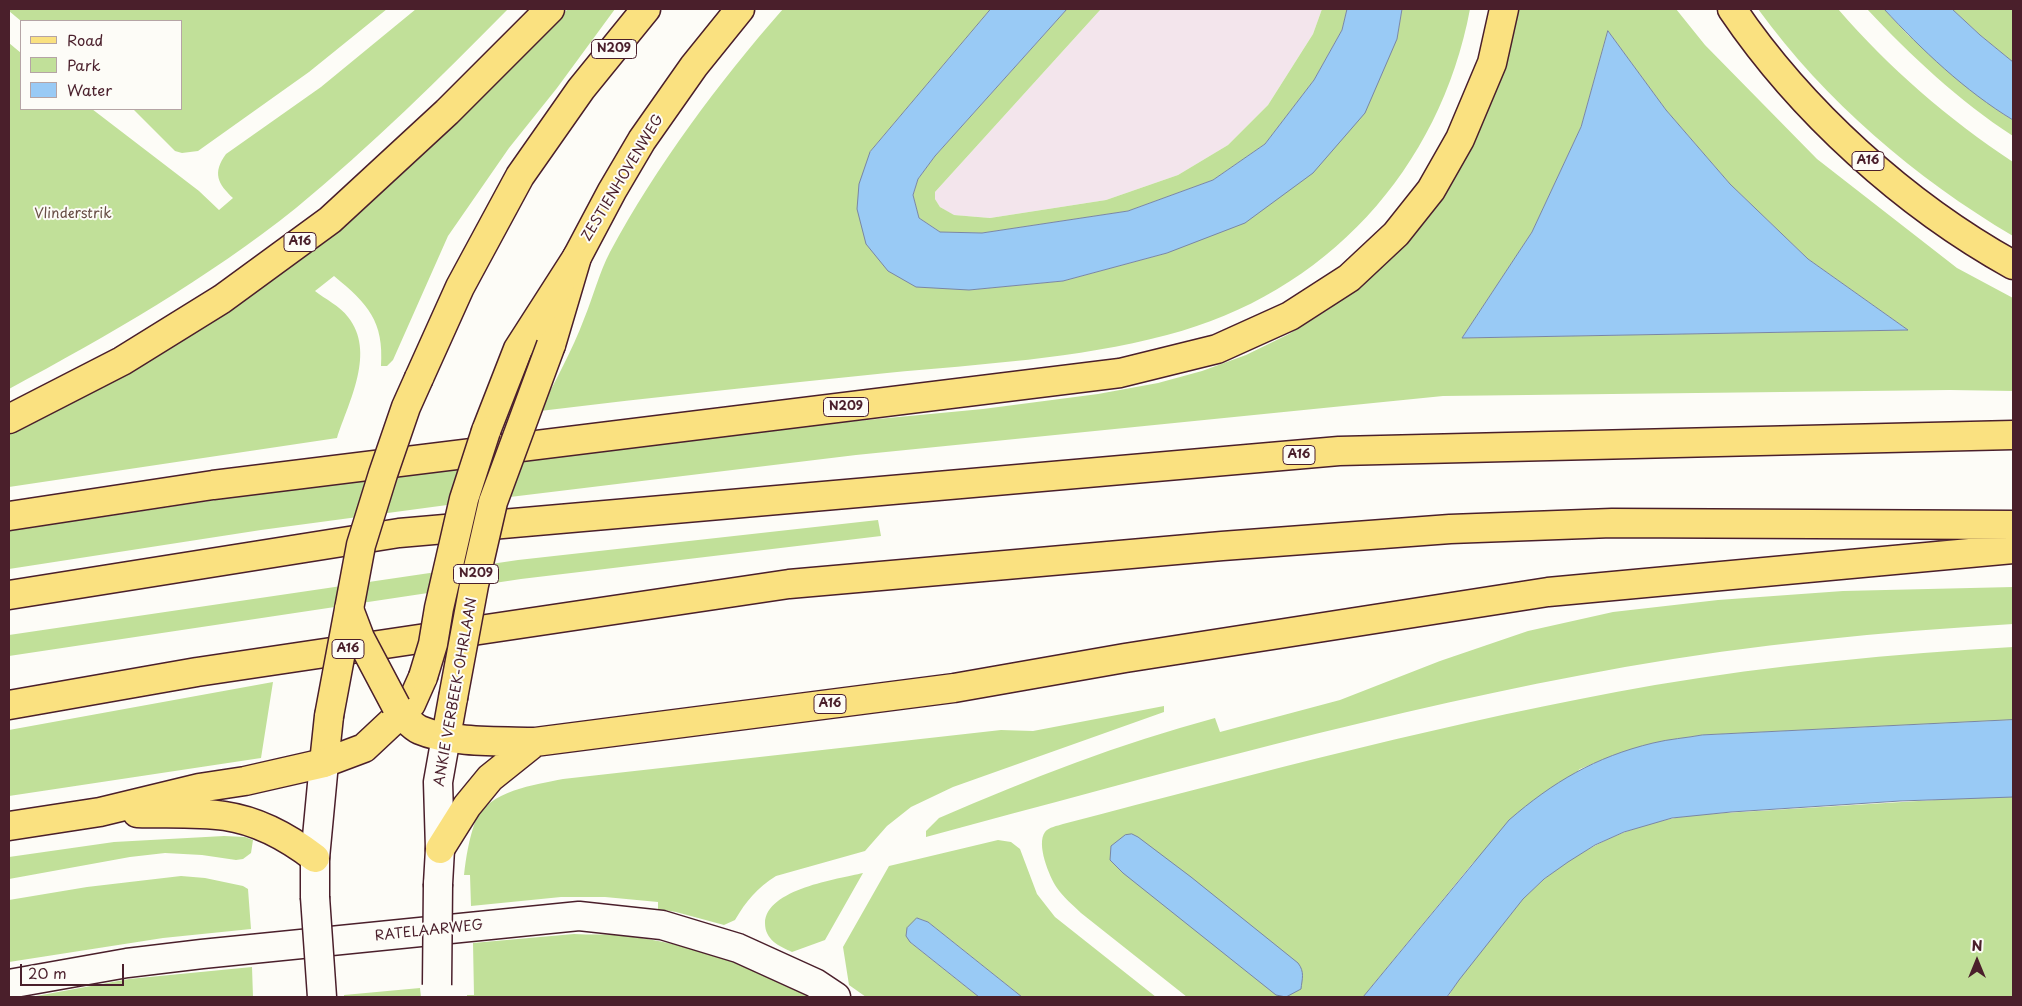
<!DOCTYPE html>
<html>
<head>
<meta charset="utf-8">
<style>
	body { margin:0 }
	#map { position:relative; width:2022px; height:1006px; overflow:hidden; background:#fdfcf7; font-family:"Playpen Sans",sans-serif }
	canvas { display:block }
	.frame { position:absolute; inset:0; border:10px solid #4a1f2b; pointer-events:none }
	.legend { position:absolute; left:20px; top:20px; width:162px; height:90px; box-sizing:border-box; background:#fdfcf7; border:1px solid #b5a4a5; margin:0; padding:6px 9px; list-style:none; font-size:15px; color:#4a1f2b }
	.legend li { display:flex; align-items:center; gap:10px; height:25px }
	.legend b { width:25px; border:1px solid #b5a4a5 }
	.north { position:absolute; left:1952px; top:936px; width:50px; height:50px; -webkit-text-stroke:4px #fdfcf7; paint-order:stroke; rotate:0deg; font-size:14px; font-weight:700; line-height:20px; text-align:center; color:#4a1f2b }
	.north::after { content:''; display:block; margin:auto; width:18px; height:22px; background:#4a1f2b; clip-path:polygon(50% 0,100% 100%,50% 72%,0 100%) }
	.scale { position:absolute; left:20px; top:964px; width:104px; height:22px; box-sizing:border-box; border:2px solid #4a1f2b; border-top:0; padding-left:6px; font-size:15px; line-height:18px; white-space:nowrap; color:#4a1f2b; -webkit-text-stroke:4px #fdfcf7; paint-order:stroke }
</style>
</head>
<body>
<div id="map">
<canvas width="2022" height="1006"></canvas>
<div class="frame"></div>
<ul class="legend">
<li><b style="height:6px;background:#fae180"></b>Road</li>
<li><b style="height:14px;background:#c1e099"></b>Park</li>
<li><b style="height:14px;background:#99caf5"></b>Water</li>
</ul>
<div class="north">N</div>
<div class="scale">20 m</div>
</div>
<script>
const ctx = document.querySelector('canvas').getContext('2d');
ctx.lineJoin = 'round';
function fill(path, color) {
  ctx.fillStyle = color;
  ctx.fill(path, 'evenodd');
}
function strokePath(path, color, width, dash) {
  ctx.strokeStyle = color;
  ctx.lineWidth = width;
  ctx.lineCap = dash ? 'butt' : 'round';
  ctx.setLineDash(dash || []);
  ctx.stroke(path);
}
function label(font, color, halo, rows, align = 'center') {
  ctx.font = font + ' "Playpen Sans",sans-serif';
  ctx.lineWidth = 4;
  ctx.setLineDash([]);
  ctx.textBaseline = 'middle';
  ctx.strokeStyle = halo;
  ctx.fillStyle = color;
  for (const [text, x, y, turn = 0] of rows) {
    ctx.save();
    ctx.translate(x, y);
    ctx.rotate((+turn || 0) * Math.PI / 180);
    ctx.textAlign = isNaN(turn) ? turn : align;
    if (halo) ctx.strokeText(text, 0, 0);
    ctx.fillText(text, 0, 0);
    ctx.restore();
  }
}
fill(new Path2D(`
	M 1101,9 L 1322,9 L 1313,34 L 1268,105 L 1228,145 L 1178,175 L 1106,200 L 990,218 L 953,215 L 940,207 L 935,199 L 935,192 Z`), '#f3e5ec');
fill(new Path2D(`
	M 9,9 L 387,9 L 309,72 L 198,151 L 182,153 L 175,151 L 133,109 L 181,109 L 181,21 L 21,21 L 9,11 Z
	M 416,9 L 508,9 C 440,78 371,146 296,208 C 207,279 109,335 9,389 L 9,43 L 21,53 L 21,109 L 92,109 L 199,191 L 219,210 L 233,198 C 218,184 212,173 226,154 L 321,87 Z
	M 568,9 L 615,9 L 557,88 L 509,148 L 448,236 L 393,360 L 387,366 L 381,366 C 384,321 368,304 334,276 L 315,291 C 325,299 340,306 348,317 C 376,352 349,401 337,438 L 9,487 L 9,433 L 108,384 L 154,357 L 472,104 Z
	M 783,9 L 991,9 L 870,152 L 968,290 L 1063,281 L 1167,253 L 1397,39 L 1402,9 L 1470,9 C 1440,169 1326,294 1167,335 C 1076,359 981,364 887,373 C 771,385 655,397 540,411 C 555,381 572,351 584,319 C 593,297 599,273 610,252 C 657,165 718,83 783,9 Z
	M 1067,9 L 1101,9 L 935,192 L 935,199 L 940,207 L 954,215 L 990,218 L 1106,200 L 1178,175 L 1228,145 L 1268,105 L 1313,34 L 1322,9 L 1347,9 L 1342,30 L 1314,80 L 1265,144 L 1213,180 L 1128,211 L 982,233 L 940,232 L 919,218 L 913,195 L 918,179 L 935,156 Z
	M 1515,9 L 1676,9 L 1705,45 L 1817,159 L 1957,268 L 2013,298 L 2013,391 L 1950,390 L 1443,396 L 856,455 L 477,501 L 261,530 L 9,569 L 9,531 L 262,493 L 709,435 L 983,409 L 1098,394 L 1158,383 L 1202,371 L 1246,355 L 1289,334 L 1329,309 L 1356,288 L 1441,197 L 1461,166 L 1492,100 L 1504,65 ZM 1608,31 L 1666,110 L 1730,184 L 1808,259 L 1908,330 L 1462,338 L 1532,232 L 1581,127 Z
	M 1758,9 L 1838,9 C 1889,68 1948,119 2013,162 L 2013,236 C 1915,178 1825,101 1758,9 Z
	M 1867,9 L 1884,9 L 1908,35 L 2003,114 L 2013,120 L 2013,136 C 1959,101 1911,56 1867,9 Z
	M 1952,9 L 2013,9 L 2013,62 L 1980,35 Z
	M 878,520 L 881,536 L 521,579 L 9,656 L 9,635 L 518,560 Z
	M 2013,587 L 2013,624 C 1883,632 1753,644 1625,667 C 1389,709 1157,775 926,837 L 926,831 L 939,818 C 1029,779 1121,743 1215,718 L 1220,732 L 1340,700 L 1440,661 L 1528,631 L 1613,612 L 1718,600 L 1843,591 Z
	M 2013,647 L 2013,720 L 1702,735 L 1653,743 L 1614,755 L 1580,769 L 1472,864 L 1363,997 L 1187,997 L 1081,913 C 1073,905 1063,897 1057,888 C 1049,876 1036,844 1045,832 C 1049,827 1057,826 1063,824 C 1259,773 1455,720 1655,685 C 1773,665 1894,654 2013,647 Z
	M 273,682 L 261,758 L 9,796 L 9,730 Z
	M 1164,706 L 1164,712 L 953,787 L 911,807 L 887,826 L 865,851 L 776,876 C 757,888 746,901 735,920 L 724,925 L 676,912 L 658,909 L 658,902 L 605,897 L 561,897 L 471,906 L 470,875 L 464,875 C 466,857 469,839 475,822 C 488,790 535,785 563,779 L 1001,730 L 1033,731 Z
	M 1983,797 L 2013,797 L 2013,997 L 1448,997 C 1452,991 1455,984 1460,978 C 1472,962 1485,946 1498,930 C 1507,920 1515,907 1524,898 C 1570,851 1629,824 1692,815 Z
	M 224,836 L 245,837 L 253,840 L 251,853 L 243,859 L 236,860 L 202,855 L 165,853 L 130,857 L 9,879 L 9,857 L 114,842 Z
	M 998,840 L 1011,842 L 1020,849 L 1037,894 L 1055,917 L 1156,997 L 1022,997 L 928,922 L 917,918 L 910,942 L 979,997 L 866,997 L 849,985 L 843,947 L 889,866 Z
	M 863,873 L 825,940 L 792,952 C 779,946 765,940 765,923 C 766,889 838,879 863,873 Z
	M 181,876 L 205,878 L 243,886 L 248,889 L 251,929 L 163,938 L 9,962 L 9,900 L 87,887 Z
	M 574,934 C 589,935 605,934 619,935 C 687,943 751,963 810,997 L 467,997 L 467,995 L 474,995 L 473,943 Z
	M 252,967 L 253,997 L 31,997 L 129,979 Z
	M 420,988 L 421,997 L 344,997 L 344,995 Z`), '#c1e099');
const water = new Path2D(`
	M 991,9 L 1067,9 L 935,156 L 918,179 L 913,195 L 919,218 L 940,232 L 982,233 L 1128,211 L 1213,180 L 1265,144 L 1314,80 L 1342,30 L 1347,9 L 1402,9 L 1397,39 L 1365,113 L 1313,173 L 1245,223 L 1167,253 L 1063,281 L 969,290 L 916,287 L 888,271 L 866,244 L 857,209 L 859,184 L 870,152 Z
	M 1884,9 L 1952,9 L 1980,35 L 2013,62 L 2013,120 C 1965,91 1922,50 1884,9 Z
	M 1608,31 L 1666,110 L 1730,184 L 1808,259 L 1908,330 L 1462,338 L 1532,232 L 1581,127 Z
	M 2013,720 L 2013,797 L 1900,801 L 1731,812 L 1672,818 L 1624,832 L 1595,845 L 1568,862 L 1544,879 L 1523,899 L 1459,980 L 1447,997 L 1363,997 L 1509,820 C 1553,782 1595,757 1653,743 C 1669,739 1686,738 1702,735 Z
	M 1132,834 L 1138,837 L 1191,877 L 1298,963 C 1305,972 1302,979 1301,989 L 1286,997 L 1276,995 L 1123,873 L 1110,860 L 1111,846 L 1125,835 Z
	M 917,918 L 928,922 L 1022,997 L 979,997 L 910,942 L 906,936 L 907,928 Z`);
fill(water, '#99caf5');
strokePath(water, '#7986a4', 1);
const secondary = new Path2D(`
	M 438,884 L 440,849 L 438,782 L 446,737
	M 315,897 L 315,858 L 324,763
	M 9,984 L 127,963 L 202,954 L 579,916 L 662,925 L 738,948 L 815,983 L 836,997`);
const primary = new Path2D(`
	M 551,345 L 577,257 L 612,191 L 642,140 L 694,66 L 740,9
	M 419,378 L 460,287 L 520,176 L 581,89 L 646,9
	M 446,737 L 453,698
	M 324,763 L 329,716`);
const highway = new Path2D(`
	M 1732,9 C 1801,111 1905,205 2013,265
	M 9,419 L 122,361 L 222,299 L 330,220 L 447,112 L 550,9
	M 486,431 L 518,349 L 577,257
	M 9,516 L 213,485 L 1120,373 L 1217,349 L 1290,316 L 1349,278 L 1396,234 L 1431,190 L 1460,139 L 1492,63 L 1504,9
	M 9,595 L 399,533 L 1339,451 L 2013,435
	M 9,705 L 197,672 L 789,584 L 1222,546 L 1450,529 L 1612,523 L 2013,525
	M 396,706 C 402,714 411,726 420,730 C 450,743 502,741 535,742 L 954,688 L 1125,658 L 1548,592 L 2013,549
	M 137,813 C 166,814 197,812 225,816 C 259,821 289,838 315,858
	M 9,826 L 100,812 L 199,788 L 245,781 L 324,763 L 364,748 L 411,704 L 423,677
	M 440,849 L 467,806 L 490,778 L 535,742`);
strokePath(secondary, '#4a1f2b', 31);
strokePath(primary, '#4a1f2b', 31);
strokePath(highway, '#4a1f2b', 31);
strokePath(secondary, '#fdfcf7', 28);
strokePath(primary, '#fae180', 28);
strokePath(highway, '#fae180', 28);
const secondaryBridge = new Path2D(`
	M 315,897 L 322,997
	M 437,985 L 438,884`);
const primaryBridge = new Path2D(`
	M 453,698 L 474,585 L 493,502 L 551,345
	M 329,716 L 361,545 L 383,474 L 406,407 L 419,378`);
const highwayBridge = new Path2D(`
	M 349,609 L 360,638 L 396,706
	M 423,677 L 433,644 L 439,608 L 464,499 L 486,431`);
strokePath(secondaryBridge, '#4a1f2b', 31, []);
strokePath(primaryBridge, '#4a1f2b', 31, []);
strokePath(highwayBridge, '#4a1f2b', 31, []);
strokePath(secondaryBridge, '#fdfcf7', 28);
strokePath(primaryBridge, '#fae180', 28);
strokePath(highwayBridge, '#fae180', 28);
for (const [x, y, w] of [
	[614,49,45],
	[1868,161,32],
	[300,242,32],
	[846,407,45],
	[1299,455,32],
	[476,574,45],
	[348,649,32],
	[830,704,32]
]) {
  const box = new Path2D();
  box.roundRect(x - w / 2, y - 9.5, w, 19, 4);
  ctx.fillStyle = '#fdfcf7';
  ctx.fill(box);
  strokePath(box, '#4a1f2b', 1);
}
label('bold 12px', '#4a1f2b', null, [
	["N209",614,49],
	["A16",1868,161],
	["A16",300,242],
	["N209",846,407],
	["A16",1299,455],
	["N209",476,574],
	["A16",348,649],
	["A16",830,704]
]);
label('14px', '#4a1f2b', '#fdfcf7', [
	["ZESTIENHOVENWEG",623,178,-59],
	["ANKIE VERBEEK-OHRLAAN",456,692,-80],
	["RATELAARWEG",429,931,-6]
]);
label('14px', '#684f46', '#fdfcf7', [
	["Vlinderstrik",73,214]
]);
</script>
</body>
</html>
